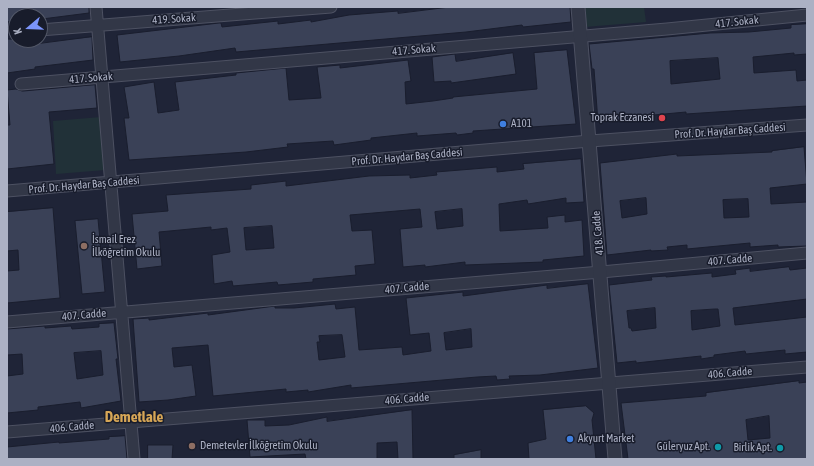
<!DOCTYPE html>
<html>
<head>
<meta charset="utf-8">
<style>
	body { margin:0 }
	#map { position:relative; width:814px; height:466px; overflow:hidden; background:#1f2437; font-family:"Asap Condensed",sans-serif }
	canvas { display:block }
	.frame { position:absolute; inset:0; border:8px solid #acb1c4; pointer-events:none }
	.north { position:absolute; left:8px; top:8px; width:40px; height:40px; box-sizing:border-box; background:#181c2b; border:1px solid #535868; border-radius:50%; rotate:251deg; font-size:11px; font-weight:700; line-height:16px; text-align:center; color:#acb1c4 }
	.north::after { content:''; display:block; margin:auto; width:14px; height:18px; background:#7b94fb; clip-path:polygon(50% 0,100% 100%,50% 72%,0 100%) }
</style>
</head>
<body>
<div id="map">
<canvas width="814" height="466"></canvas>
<div class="frame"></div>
<div class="north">K</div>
</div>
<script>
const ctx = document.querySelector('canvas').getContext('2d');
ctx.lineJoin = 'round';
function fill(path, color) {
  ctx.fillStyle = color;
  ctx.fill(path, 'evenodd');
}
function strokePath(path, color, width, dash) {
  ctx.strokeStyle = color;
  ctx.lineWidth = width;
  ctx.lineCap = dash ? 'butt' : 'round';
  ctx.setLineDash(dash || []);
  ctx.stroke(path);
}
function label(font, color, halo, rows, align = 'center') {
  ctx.font = font + ' "Asap Condensed",sans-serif';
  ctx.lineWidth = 3;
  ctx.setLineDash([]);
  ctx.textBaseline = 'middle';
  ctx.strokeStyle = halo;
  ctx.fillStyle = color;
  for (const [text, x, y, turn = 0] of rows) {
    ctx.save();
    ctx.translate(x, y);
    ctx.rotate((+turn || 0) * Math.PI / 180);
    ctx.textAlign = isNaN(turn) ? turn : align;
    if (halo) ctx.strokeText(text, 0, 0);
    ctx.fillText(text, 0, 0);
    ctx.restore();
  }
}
fill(new Path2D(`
	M 583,7 L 644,7 L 646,22 L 585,27 Z
	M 101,117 L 105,170 L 56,174 L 53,121 Z`), '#213138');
const building = new Path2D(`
	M 7,7 L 89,7 L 89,13 L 42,19 L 41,16 L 16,16 L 16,21 L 7,22 Z
	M 450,7 L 570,7 L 571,22 L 523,27 L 522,25 L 466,32 L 236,52 L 235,48 L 179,56 L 120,62 L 117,35 L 219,23 L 221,23 L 222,27 L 278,21 L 278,24 L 311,20 L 311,22 L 349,15 L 398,11 L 398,13 Z
	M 807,24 L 807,54 L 794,55 L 794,53 L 753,57 L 754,73 L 796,70 L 797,81 L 807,80 L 807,106 L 686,114 L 686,112 L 632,117 L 632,119 L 598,122 L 594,69 L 592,69 L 589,44 L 710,33 L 749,32 L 791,28 L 791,25 ZM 718,58 L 720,79 L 671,84 L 670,61 Z
	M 92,37 L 93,60 L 35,67 L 35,69 L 7,73 L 7,39 L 32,40 L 32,44 Z
	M 567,50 L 576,124 L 473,131 L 473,133 L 457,135 L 456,133 L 417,136 L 417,133 L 371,138 L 371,140 L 334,145 L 333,141 L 287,144 L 288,147 L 246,152 L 129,160 L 124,118 L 129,118 L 124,87 L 154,82 L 158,113 L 179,110 L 175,82 L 236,75 L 236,73 L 286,68 L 289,100 L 321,98 L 317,67 L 340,65 L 340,68 L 408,60 L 411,81 L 405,82 L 406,104 L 433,101 L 453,98 L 453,97 L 537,89 L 534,53 Z
	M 513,53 L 516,74 L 451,83 L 451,81 L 434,82 L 432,57 L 455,54 L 456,61 Z
	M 95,85 L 97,108 L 49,112 L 54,164 L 7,169 L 7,125 L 10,125 L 7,90 L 16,89 L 22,91 Z
	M 804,147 L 807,184 L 770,188 L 771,204 L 807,202 L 807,246 L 778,247 L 778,245 L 750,247 L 750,243 L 687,249 L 687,245 L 667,247 L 668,250 L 651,251 L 651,250 L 607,255 L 600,163 L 677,154 L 677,156 L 772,152 L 772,151 ZM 646,198 L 647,214 L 622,218 L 620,201 ZM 748,199 L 749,217 L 724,218 L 723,200 Z
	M 581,159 L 584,202 L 566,203 L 566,198 L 528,204 L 527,200 L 499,204 L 500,231 L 548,228 L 547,217 L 565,215 L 565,222 L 582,220 L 584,256 L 543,260 L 543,262 L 465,265 L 465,262 L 425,267 L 425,265 L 403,267 L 400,229 L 422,227 L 420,209 L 350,215 L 352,231 L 372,230 L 375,264 L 355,266 L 356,275 L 313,279 L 313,282 L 278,285 L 277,282 L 233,286 L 232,281 L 214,284 L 212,255 L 230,252 L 227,228 L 211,230 L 211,227 L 159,232 L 162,266 L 137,269 L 132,214 L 168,211 L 166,195 L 251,189 L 251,185 L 286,181 L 286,186 L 369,176 L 410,175 L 410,178 L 437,175 L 436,172 L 497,167 L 497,172 L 524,169 L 523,164 ZM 462,209 L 463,226 L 437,229 L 435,212 ZM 272,226 L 274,248 L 246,250 L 244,228 Z
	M 53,208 L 60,298 L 7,303 L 7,271 L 19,270 L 18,250 L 7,251 L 7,212 Z
	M 98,219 L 105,292 L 82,294 L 75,221 Z
	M 789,267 L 790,270 L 807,268 L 807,299 L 733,308 L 735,325 L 807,317 L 807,352 L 785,354 L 785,350 L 746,354 L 745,351 L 714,355 L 714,357 L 701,359 L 701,356 L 636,363 L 636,361 L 617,363 L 609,285 L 652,280 L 651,277 L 666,276 L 666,277 L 712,273 L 712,277 L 736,274 L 735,270 L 750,268 L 750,271 ZM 655,308 L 656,328 L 632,331 L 631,328 L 629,328 L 627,311 ZM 715,309 L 718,309 L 720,326 L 692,330 L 691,311 Z
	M 588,284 L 598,368 L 540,375 L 509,376 L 510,379 L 497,380 L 496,376 L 477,377 L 351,388 L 351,385 L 308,392 L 308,390 L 286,392 L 286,389 L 213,396 L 208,345 L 172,348 L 174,367 L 192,365 L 196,396 L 168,400 L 139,402 L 133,319 L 149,318 L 149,320 L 208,313 L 208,315 L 275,306 L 275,308 L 294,308 L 335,304 L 336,309 L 355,307 L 359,350 L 402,347 L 403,355 L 431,351 L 429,333 L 410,335 L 406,298 L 463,292 L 463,296 L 547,285 L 547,288 ZM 471,329 L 472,347 L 446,350 L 444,333 ZM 342,335 L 345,357 L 319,360 L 317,342 L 320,342 L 319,336 Z
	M 114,323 L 118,359 L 116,359 L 121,401 L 81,408 L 80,402 L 38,407 L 38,410 L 7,413 L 7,376 L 23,374 L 22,354 L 7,355 L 7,329 L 45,326 L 45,328 L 71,326 L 72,329 L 99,327 L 99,324 ZM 101,351 L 103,375 L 77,379 L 74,353 Z
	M 799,381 L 799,383 L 807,382 L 807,459 L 628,459 L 621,403 L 706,396 L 706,393 ZM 769,416 L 770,438 L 748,440 L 746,420 Z
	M 586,406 L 594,413 L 592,420 L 596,459 L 529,459 L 528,443 L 546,439 L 543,410 Z
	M 412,410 L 413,459 L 398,459 L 397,442 L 377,443 L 377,459 L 306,459 L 305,454 L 250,457 L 247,420 L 265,420 L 265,426 L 289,425 L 327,417 L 327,421 Z
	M 125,436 L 127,459 L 7,459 L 7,447 L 59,442 L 59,443 L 109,439 L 109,437 Z
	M 148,445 L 173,445 L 172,459 L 148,459 Z
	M 481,450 L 481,459 L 454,459 L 454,455 Z`);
fill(building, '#3a4157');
strokePath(building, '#1a1e2e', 1);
const minor = new Path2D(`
	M 96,7 L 134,459
	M 40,30 L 331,7
	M 15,32 L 16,32
	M 21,84 L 667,29 L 807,15
	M 7,191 L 590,141 L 807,125
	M 7,322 L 601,272 L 807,253
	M 7,432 L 807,367`);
const tertiary = new Path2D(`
	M 578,7 L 615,459`);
strokePath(minor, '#4d5162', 13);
strokePath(tertiary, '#4d5162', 15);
strokePath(minor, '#323747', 11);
strokePath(tertiary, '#323747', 13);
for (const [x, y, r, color] of [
	[662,118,4,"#e0444e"],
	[503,124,4,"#3f7fe0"],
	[84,246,4,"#8d6e63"],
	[570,439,4,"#3f7fe0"],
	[192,446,4,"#8d6e63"],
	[718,447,4,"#0f9aa8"],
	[780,448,4,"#0f9aa8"]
]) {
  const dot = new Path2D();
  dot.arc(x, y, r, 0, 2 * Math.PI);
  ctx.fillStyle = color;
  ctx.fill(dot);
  strokePath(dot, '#181c2b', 1.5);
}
label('11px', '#acb1c4', '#181c2b', [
	["419. Sokak",174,19,-4],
	["417. Sokak",737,22,-6],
	["417. Sokak",414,50,-5],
	["417. Sokak",91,78,-5],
	["Prof. Dr. Haydar Baş Caddesi",730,131,-4],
	["Prof. Dr. Haydar Baş Caddesi",407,157,-5],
	["Prof. Dr. Haydar Baş Caddesi",84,185,-5],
	["418. Cadde",598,233,-95],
	["407. Cadde",730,260,-5],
	["407. Cadde",407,288,-5],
	["407. Cadde",84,315,-5],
	["406. Cadde",730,373,-5],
	["406. Cadde",407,399,-5],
	["406. Cadde",72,427,-5]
]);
label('11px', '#acb1c4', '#181c2b', [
	["Toprak Eczanesi",654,118,"right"],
	["A101",511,124],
	["İsmail Erez",92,240],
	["İlköğretim Okulu",92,253],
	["Akyurt Market",578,439],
	["Demetevler İlköğretim Okulu",200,446],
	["Güleryuz Apt.",710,447,"right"],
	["Birlik Apt.",772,448,"right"]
], 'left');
label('bold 15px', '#d6a656', '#181c2b', [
	["Demetlale",134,417]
]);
</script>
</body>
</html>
